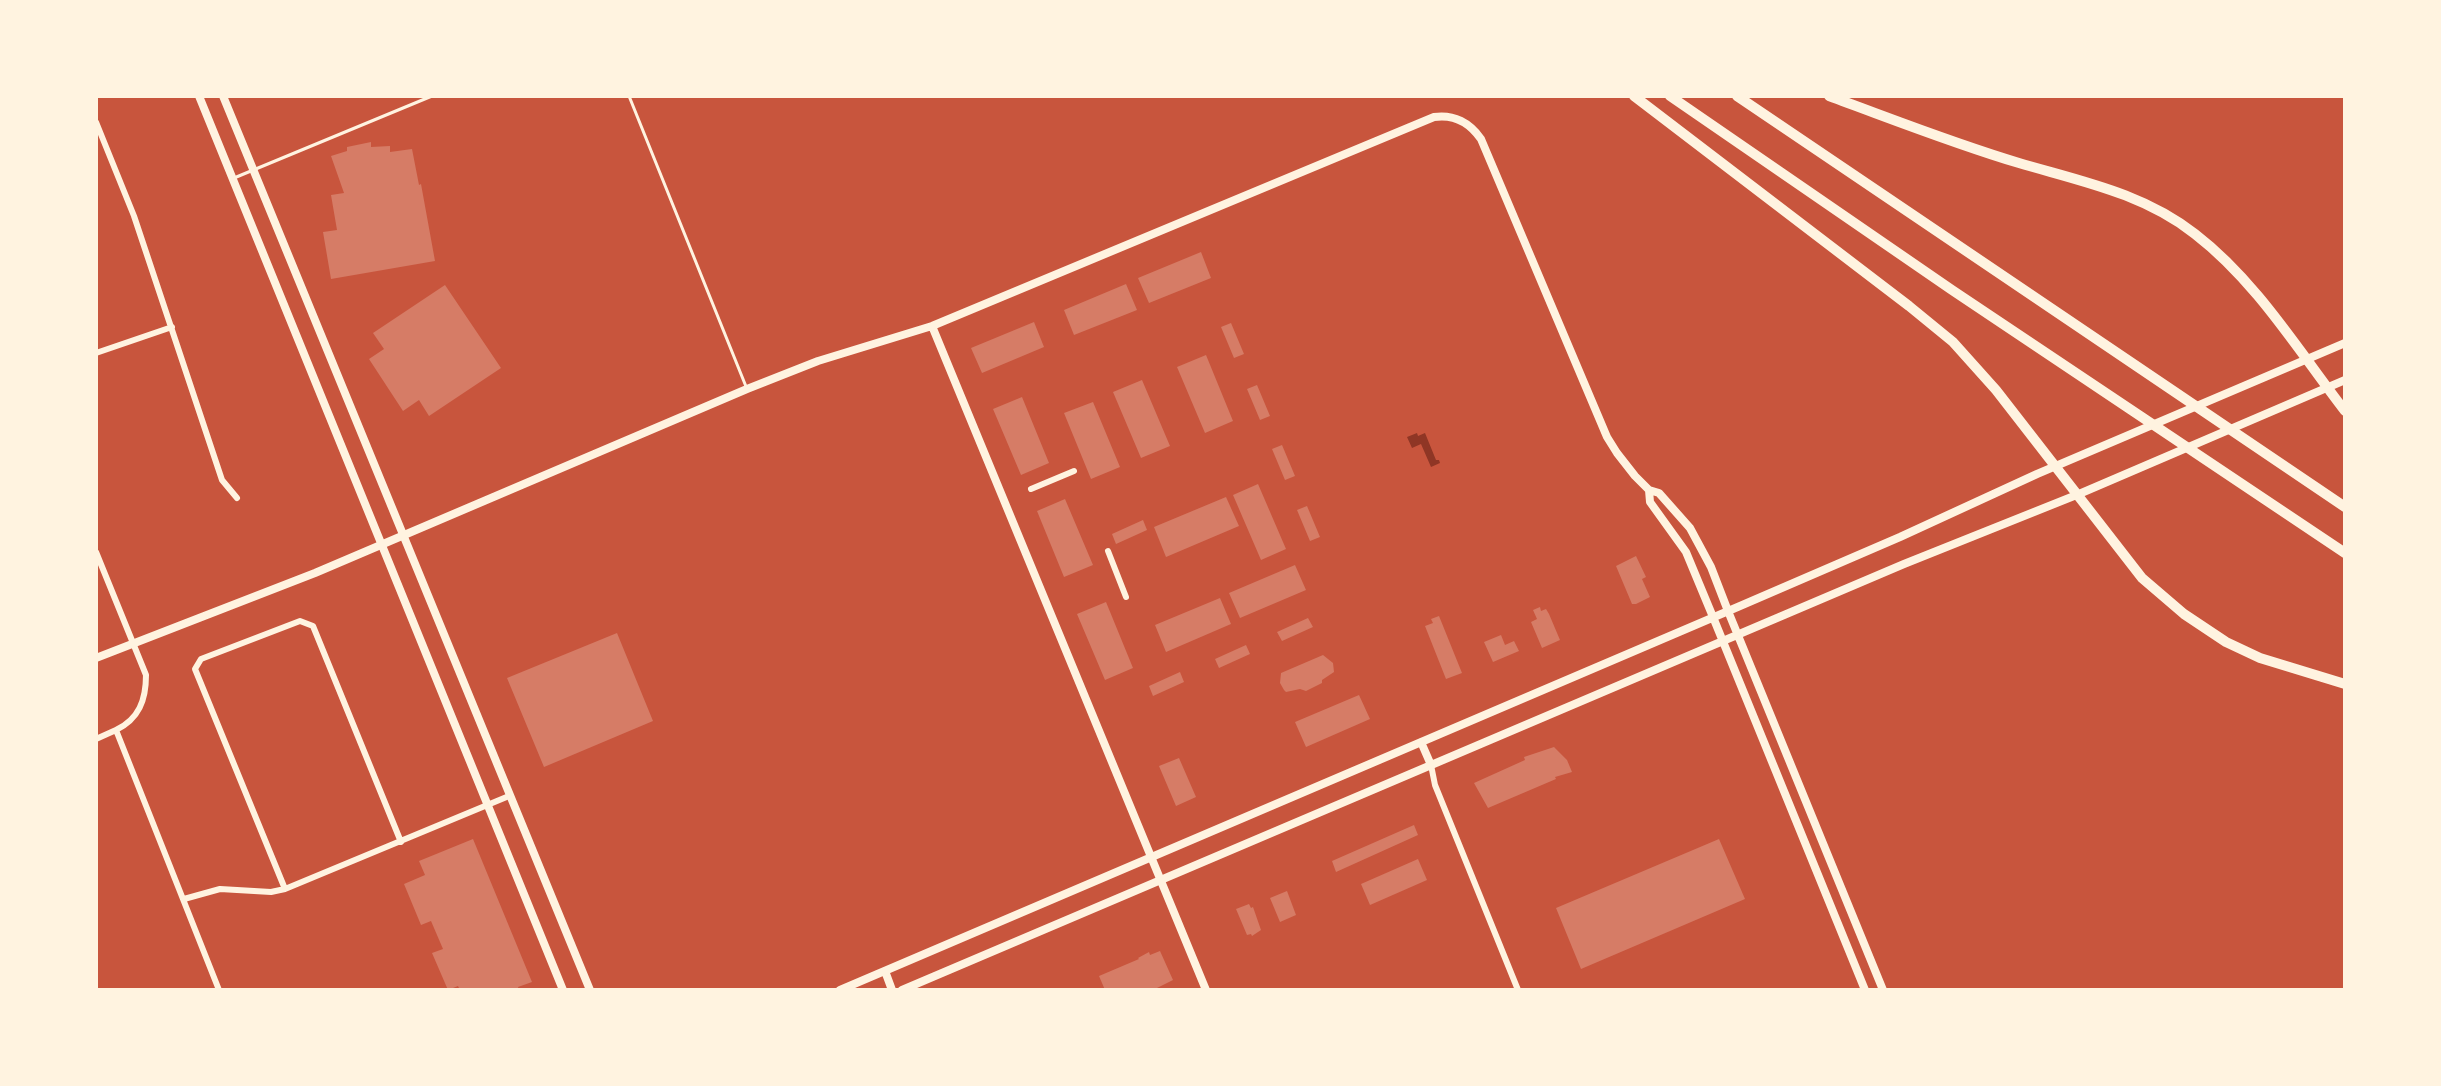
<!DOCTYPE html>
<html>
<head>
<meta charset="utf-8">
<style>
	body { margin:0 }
	#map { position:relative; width:2441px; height:1086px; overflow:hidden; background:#c8553d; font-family:Karla,sans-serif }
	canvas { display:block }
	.frame { position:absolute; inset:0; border:98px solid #fff3e0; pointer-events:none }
</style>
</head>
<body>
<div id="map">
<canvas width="2441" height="1086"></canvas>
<div class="frame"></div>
</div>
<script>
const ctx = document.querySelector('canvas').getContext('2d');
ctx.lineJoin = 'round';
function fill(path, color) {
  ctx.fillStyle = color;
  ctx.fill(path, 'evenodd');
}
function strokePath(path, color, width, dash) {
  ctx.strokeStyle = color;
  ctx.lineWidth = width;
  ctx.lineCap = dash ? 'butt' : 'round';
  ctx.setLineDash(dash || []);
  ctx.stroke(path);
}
fill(new Path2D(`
	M 1417,433 L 1418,436 L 1425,433 L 1436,460 L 1439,460 L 1440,463 L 1431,467 L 1421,444 L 1412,448 L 1407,437 Z`), '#8f3625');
fill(new Path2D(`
	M 371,142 L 371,147 L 390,146 L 390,152 L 412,149 L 419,185 L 421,184 L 435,261 L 331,279 L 323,232 L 337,230 L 331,195 L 344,193 L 331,156 L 347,151 L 347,147 Z
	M 1201,252 L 1211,278 L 1149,303 L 1138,278 Z
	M 1126,284 L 1137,310 L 1074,335 L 1064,310 Z
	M 445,285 L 501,368 L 429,416 L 419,400 L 403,411 L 369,359 L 384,349 L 373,333 Z
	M 1034,322 L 1044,347 L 982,373 L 971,348 Z
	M 1231,323 L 1244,354 L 1234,358 L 1221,327 Z
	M 1206,355 L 1233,421 L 1205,433 L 1177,367 Z
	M 1142,380 L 1170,446 L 1141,458 L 1113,392 Z
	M 1257,385 L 1270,416 L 1260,420 L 1247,389 Z
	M 1022,397 L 1049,463 L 1021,475 L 993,409 Z
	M 1093,402 L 1120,467 L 1091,479 L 1064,413 Z
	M 1282,445 L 1295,476 L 1285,480 L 1272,449 Z
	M 1258,484 L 1286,549 L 1261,560 L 1233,495 Z
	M 1226,497 L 1239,526 L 1166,557 L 1154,527 Z
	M 1065,499 L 1093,565 L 1064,577 L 1037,511 Z
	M 1307,506 L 1320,537 L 1310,541 L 1297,510 Z
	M 1143,520 L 1147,530 L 1116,544 L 1112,534 Z
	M 1636,556 L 1646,577 L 1642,579 L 1650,597 L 1636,604 L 1632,604 L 1616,566 Z
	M 1295,565 L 1306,590 L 1240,618 L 1229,593 Z
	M 1220,598 L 1231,624 L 1166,652 L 1155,625 Z
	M 1106,602 L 1133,668 L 1105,680 L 1077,614 Z
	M 1540,607 L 1541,611 L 1546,609 L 1549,614 L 1560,640 L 1542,648 L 1531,622 L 1537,619 L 1533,610 Z
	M 1439,616 L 1462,673 L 1446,679 L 1425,626 L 1433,623 L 1431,619 Z
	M 1308,618 L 1313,627 L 1282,641 L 1277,632 Z
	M 617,633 L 653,721 L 544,767 L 507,678 Z
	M 1501,635 L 1505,645 L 1514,641 L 1519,651 L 1493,662 L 1484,642 Z
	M 1246,645 L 1250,654 L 1219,668 L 1215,659 Z
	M 1323,655 L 1333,663 L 1334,672 L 1322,680 L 1322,683 L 1306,691 L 1300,689 L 1286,692 L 1284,690 L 1280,683 L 1281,673 Z
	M 1180,672 L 1184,682 L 1153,696 L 1149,686 Z
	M 1359,695 L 1370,719 L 1306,747 L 1295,722 Z
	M 1554,747 L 1567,760 L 1572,772 L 1555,777 L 1556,779 L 1488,808 L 1474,783 L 1525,760 L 1524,757 Z
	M 1179,758 L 1196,797 L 1176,806 L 1159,766 Z
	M 1414,825 L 1418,835 L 1336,872 L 1332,861 Z
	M 473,839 L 532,982 L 518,987 L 519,990 L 460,990 L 458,986 L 448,990 L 432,953 L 443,949 L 431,921 L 421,925 L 404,884 L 425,875 L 419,861 Z
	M 1719,839 L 1745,899 L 1581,969 L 1556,908 Z
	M 1418,859 L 1427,880 L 1370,905 L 1361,884 Z
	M 1287,891 L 1296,915 L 1280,922 L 1270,898 Z
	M 1249,904 L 1251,908 L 1253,907 L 1261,930 L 1252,936 L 1251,934 L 1247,935 L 1236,909 Z
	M 1160,951 L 1173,980 L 1153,990 L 1105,990 L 1099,976 L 1139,959 L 1138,958 L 1149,952 L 1150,955 Z`), '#d67c66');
strokePath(new Path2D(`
	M 629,96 L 747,389
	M 234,178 L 432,96`), '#fff3e0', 3);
strokePath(new Path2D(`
	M 96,122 L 134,216 L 222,480 L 237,498
	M 96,353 L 172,327
	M 1031,489 L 1074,471
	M 1108,551 L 1126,597
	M 96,552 L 146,675 C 146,700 139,719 116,730 L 219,990
	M 96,739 L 116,730
	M 1431,765 L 1435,785 L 1518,990
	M 285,889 L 195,669 L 201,659 L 300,621 L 313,626 L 401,842
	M 184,899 L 220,889 L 271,892 L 285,889 L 509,796`), '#fff3e0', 6);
strokePath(new Path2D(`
	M 932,326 L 1206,990
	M 1649,490 L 1650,502 L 1686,552 L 1713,617
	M 96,658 L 315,573 L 747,389 L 818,361 L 932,326 L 1434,117 C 1454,114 1470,123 1481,139 L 1607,437 L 1617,453 L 1635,476 L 1649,490 L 1659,493 L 1690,528 L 1711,567 L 1728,611`), '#fff3e0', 8);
strokePath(new Path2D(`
	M 199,96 L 563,990
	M 223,96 L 590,990
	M 1728,611 L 1883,990
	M 1713,617 L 1865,990
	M 1421,742 L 1431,765
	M 885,971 L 892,990
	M 840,990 L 1740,606 L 1900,537 L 2037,474 L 2345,343
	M 902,990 L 1904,564 L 2079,494 L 2345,380`), '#fff3e0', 8);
strokePath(new Path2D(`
	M 1634,96 L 1909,306 L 1953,342 L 1996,390 L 2142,578 L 2184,614 L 2226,642 L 2260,658 L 2345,684
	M 1670,96 L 1952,290 L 2345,553
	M 1737,96 L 2345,507
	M 1829,96 C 1892,119 1955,144 2019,163 C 2080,181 2143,193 2195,234 C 2256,281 2298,350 2345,411`), '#fff3e0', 10);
</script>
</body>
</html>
